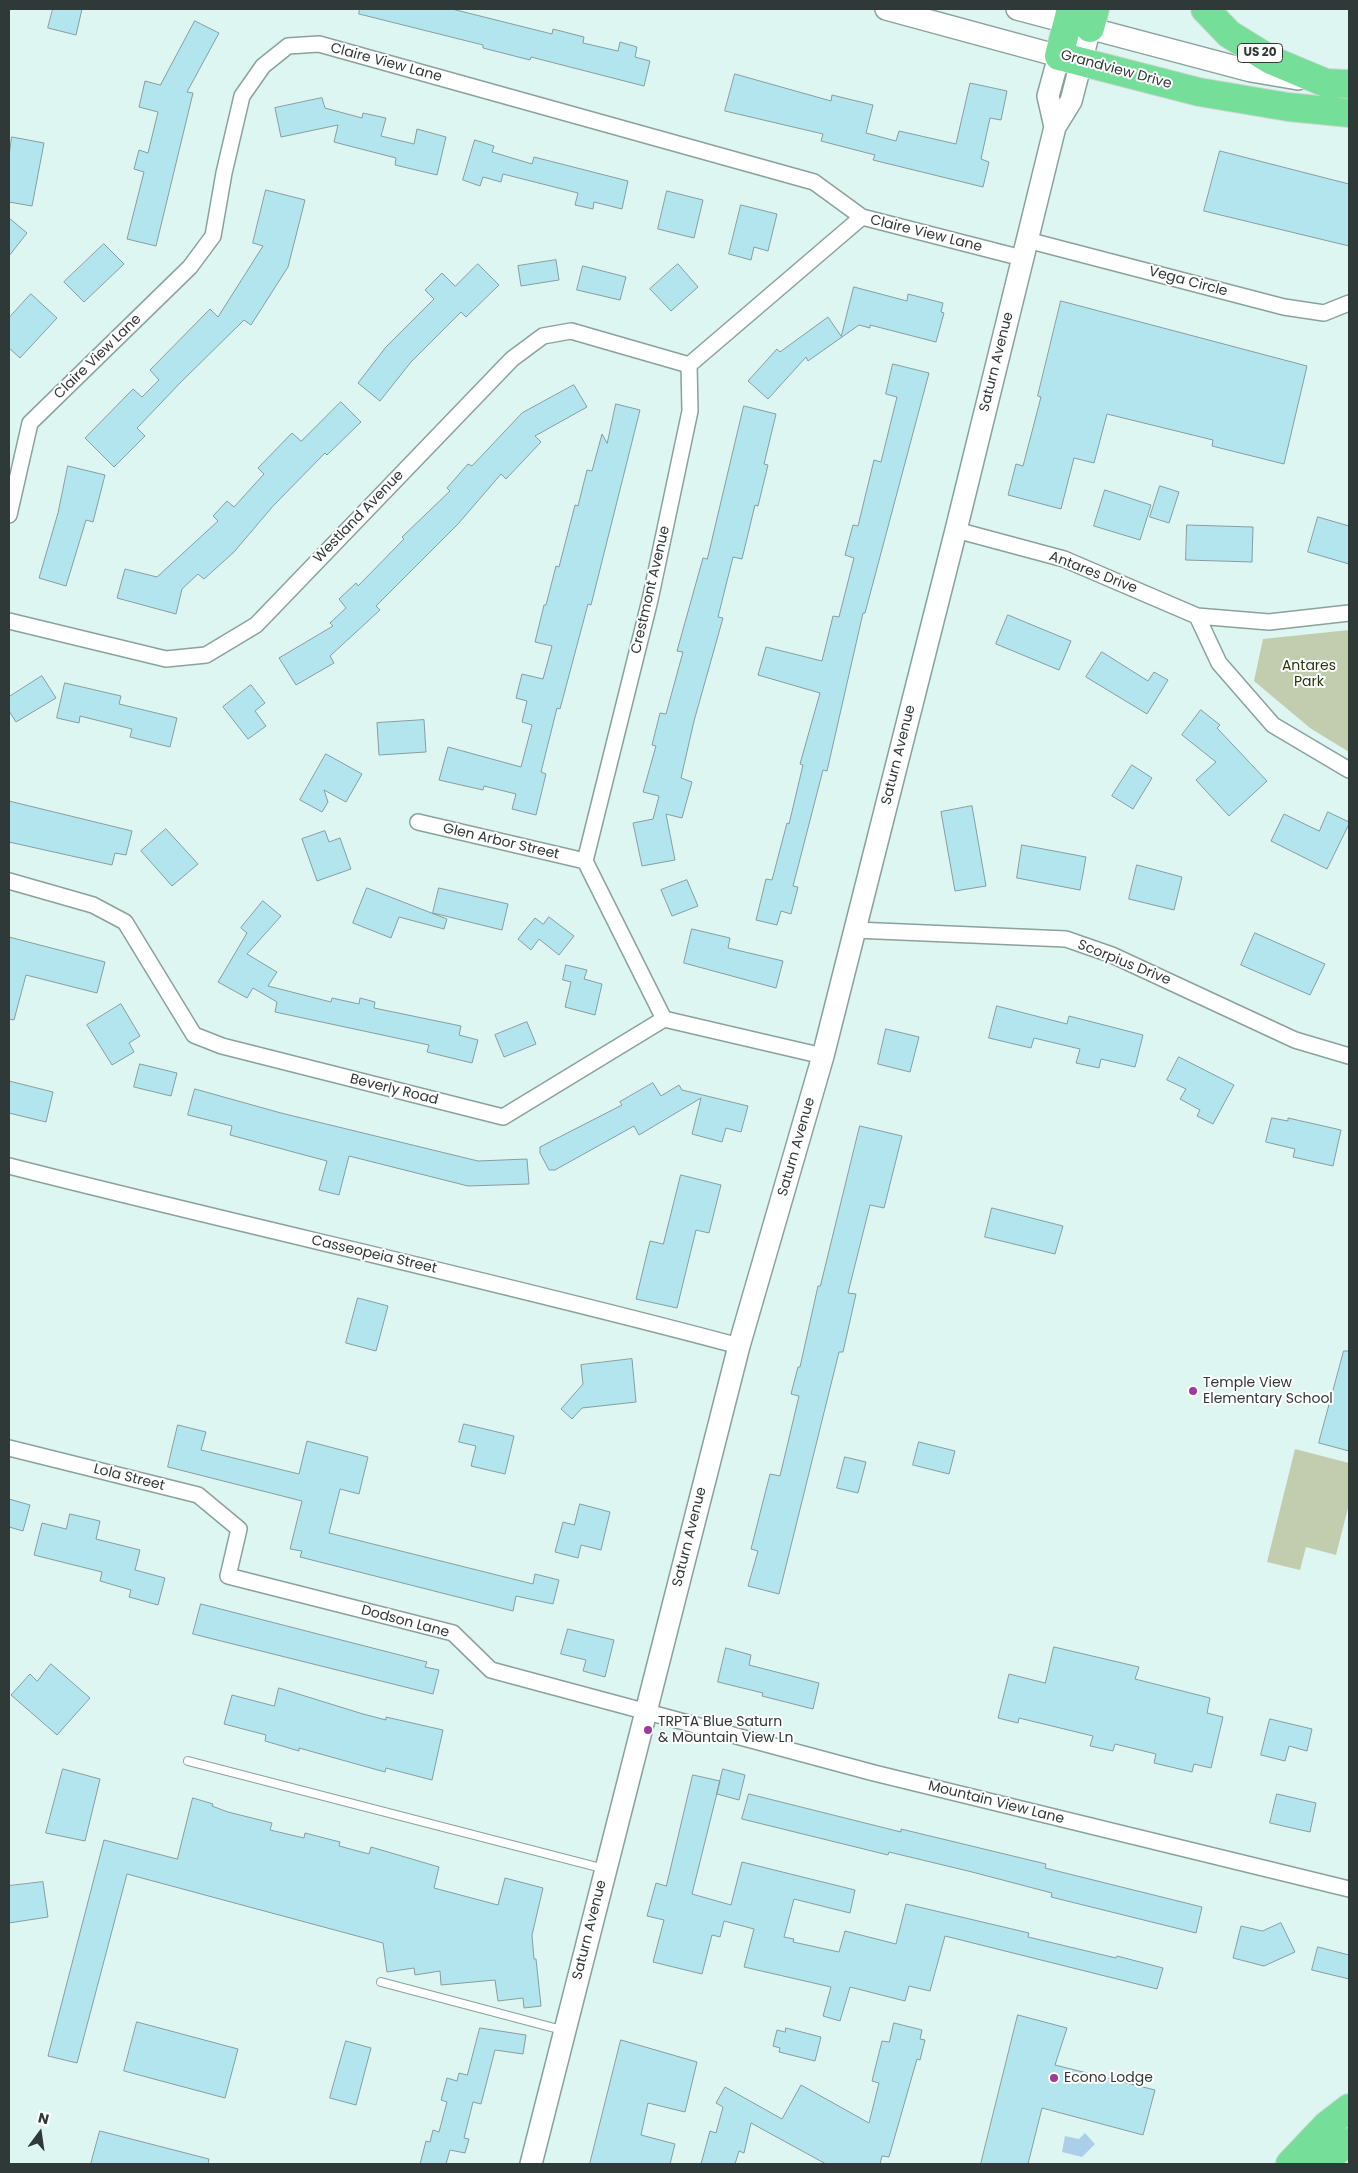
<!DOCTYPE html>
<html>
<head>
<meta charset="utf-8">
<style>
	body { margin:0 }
	#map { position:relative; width:1358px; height:2173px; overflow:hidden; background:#def6f1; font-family:Poppins,sans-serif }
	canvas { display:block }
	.frame { position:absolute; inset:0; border:10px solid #2f3937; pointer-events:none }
	.north { position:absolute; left:15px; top:2108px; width:50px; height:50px; -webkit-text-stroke:4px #fff; paint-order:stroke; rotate:14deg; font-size:14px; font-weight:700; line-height:20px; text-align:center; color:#2f3937 }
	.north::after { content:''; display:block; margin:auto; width:18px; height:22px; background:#2f3937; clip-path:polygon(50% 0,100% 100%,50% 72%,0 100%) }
</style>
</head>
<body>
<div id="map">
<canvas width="1358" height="2173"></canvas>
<div class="frame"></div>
<div class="north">N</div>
</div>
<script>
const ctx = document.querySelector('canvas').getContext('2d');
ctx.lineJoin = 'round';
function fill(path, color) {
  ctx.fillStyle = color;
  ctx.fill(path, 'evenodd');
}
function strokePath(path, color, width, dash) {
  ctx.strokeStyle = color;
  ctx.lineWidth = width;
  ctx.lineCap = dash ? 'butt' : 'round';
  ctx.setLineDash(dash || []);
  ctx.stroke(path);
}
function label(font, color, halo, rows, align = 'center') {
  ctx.font = font + ' Poppins,sans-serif';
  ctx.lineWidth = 4;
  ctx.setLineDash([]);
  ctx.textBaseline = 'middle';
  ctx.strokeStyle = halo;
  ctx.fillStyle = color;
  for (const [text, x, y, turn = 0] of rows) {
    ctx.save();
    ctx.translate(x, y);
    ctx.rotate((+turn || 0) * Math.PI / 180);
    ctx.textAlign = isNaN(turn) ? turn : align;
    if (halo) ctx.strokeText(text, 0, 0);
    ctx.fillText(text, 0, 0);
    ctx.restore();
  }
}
fill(new Path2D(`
	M 1349,630 L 1349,752 L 1310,728 L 1254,681 L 1263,639 Z
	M 1295,1449 L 1349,1463 L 1349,1504 L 1336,1555 L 1306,1547 L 1300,1570 L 1267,1562 Z`), '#c2cdaf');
fill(new Path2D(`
	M 1085,2133 L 1095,2144 L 1082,2157 L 1062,2152 L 1065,2136 L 1079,2139 Z`), '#abcee9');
const building = new Path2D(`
	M 53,9 L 82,9 L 76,35 L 48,28 Z
	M 360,9 L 452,9 L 552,34 L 553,29 L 584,37 L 583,43 L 618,51 L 620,42 L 637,47 L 635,57 L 650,61 L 644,86 L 531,57 L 530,60 L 483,48 L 483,45 L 359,14 Z
	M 195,21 L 219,33 L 187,92 L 193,93 L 156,246 L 127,239 L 144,172 L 134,169 L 139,150 L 148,153 L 158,112 L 139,107 L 145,81 L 160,85 Z
	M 735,74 L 831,101 L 832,95 L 873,105 L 866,133 L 896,141 L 899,131 L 956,144 L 970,83 L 1007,91 L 1001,120 L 990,118 L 981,159 L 989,162 L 983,187 L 873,160 L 875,155 L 821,141 L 823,134 L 725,111 Z
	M 322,98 L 325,108 L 362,118 L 363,113 L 386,118 L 381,136 L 414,144 L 417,129 L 446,137 L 437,175 L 395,165 L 396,158 L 334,142 L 338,125 L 281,137 L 275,108 Z
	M 12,137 L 44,143 L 32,206 L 9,202 L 9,156 Z
	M 475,140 L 494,146 L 492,152 L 532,164 L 534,157 L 628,181 L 622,209 L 594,202 L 593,209 L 575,205 L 578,193 L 503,174 L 501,182 L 483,177 L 480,186 L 463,180 Z
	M 1220,151 L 1349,184 L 1349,246 L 1204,211 Z
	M 266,190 L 305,200 L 288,267 L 251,325 L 244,320 L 182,381 L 137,428 L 145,436 L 114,467 L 85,438 L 133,389 L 142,397 L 159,380 L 150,370 L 210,309 L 218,317 L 263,246 L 253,243 Z
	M 667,191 L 703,200 L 694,238 L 658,229 Z
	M 741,205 L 777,214 L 768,251 L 754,247 L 751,260 L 729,254 Z
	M 9,218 L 27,233 L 9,256 Z
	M 104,244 L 124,264 L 84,302 L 64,282 Z
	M 556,260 L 559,280 L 521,286 L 518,266 Z
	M 478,264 L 499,285 L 466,317 L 461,312 L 411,362 L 380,401 L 358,383 L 386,347 L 434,299 L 425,290 L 442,273 L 455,286 Z
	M 678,264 L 698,287 L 671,311 L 650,289 Z
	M 583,266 L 626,277 L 620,300 L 577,290 Z
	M 854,287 L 907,301 L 908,294 L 943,303 L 941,312 L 944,313 L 936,342 L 870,325 L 870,328 L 859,325 L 808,361 L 806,357 L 768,399 L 748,381 L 777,349 L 780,352 L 828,317 L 841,336 Z
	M 31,294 L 57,318 L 20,358 L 9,348 L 9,318 Z
	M 1061,301 L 1307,366 L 1284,464 L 1212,446 L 1213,440 L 1107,414 L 1094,463 L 1074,458 L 1061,509 L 1008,495 L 1016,464 L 1023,466 L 1041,397 L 1038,396 Z
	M 893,364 L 929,373 L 865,613 L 863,613 L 827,771 L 823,770 L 793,886 L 798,887 L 791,914 L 781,911 L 777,925 L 756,920 L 766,879 L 772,880 L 787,823 L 789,824 L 803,765 L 800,764 L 820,693 L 758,675 L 766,647 L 822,661 L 833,616 L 839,617 L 854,558 L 845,555 L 853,525 L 858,526 L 874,460 L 881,462 L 897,397 L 886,394 Z
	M 574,385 L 587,407 L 535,436 L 541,442 L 506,479 L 501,474 L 458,524 L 376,606 L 380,610 L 330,656 L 334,663 L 296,685 L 279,658 L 333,626 L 330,623 L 346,608 L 339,599 L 356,583 L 358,586 L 404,539 L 402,537 L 450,491 L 447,488 L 468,464 L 472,466 L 522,413 Z
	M 341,402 L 361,422 L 327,455 L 325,453 L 273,506 L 234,552 L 204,579 L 198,574 L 182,589 L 176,614 L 117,598 L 125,569 L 157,577 L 218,521 L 213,516 L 227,501 L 234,507 L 264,474 L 258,468 L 292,433 L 301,441 Z
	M 616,404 L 640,410 L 591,605 L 588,604 L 560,709 L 557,708 L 541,772 L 546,774 L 536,815 L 512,809 L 516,794 L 484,786 L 483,790 L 439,780 L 448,747 L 521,767 L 532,725 L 522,722 L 527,701 L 516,698 L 522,674 L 543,679 L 552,646 L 535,642 L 544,605 L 546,605 L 556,566 L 559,567 L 575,505 L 578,506 L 587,470 L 592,471 L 602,434 L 607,443 Z
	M 744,406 L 776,414 L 764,464 L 768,465 L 758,506 L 755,505 L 742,559 L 733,557 L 718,617 L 723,618 L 694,721 L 681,778 L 692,782 L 682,818 L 666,814 L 675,860 L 642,866 L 633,823 L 653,819 L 659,796 L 643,792 L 656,746 L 652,745 L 660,713 L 666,714 L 683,652 L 677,651 L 703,558 L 707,559 Z
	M 68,466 L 105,475 L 93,522 L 86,520 L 66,586 L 39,578 L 58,513 Z
	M 1160,486 L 1179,492 L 1169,523 L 1150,517 Z
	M 1105,490 L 1151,505 L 1140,540 L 1094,526 Z
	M 1318,517 L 1349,526 L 1349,564 L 1308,552 Z
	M 1187,525 L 1253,527 L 1252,562 L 1186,560 Z
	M 1008,615 L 1071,641 L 1059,670 L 996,644 Z
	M 1102,652 L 1148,681 L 1154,672 L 1168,680 L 1147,714 L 1086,677 Z
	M 42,676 L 56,698 L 16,722 L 9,711 L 9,697 Z
	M 65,683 L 121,696 L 119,704 L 177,718 L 170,747 L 130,737 L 132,729 L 80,716 L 79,723 L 57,718 Z
	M 251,685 L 265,703 L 255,711 L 266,726 L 248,739 L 223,707 Z
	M 1201,710 L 1220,725 L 1217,728 L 1267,781 L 1229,816 L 1196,780 L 1216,762 L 1182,735 Z
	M 424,720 L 426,752 L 379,755 L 377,723 Z
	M 326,754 L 362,774 L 346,802 L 324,790 L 328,802 L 322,812 L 300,800 Z
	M 1132,765 L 1152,778 L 1133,809 L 1112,796 Z
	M 9,801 L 132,831 L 126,855 L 115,853 L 112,865 L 9,842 Z
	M 972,806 L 986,886 L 955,891 L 941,812 Z
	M 1328,812 L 1349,822 L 1349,824 L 1327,869 L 1271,841 L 1284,814 L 1319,831 Z
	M 166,829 L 198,864 L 172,886 L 141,851 Z
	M 325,831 L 329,842 L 340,838 L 351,869 L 317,881 L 302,839 Z
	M 1022,845 L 1086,857 L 1080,890 L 1017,878 Z
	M 1137,865 L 1182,877 L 1174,910 L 1129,899 Z
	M 687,880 L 698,906 L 672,916 L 661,890 Z
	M 367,888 L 447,919 L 444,929 L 399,917 L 391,938 L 353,923 Z
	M 439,888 L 508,904 L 502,930 L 433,913 Z
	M 263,901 L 281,916 L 247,954 L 277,972 L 268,986 L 331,1002 L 332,998 L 359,1004 L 360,998 L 375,1002 L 374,1008 L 461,1026 L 459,1035 L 478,1040 L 472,1063 L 427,1052 L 429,1045 L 275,1012 L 277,1002 L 253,988 L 247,998 L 218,982 L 247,933 L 241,928 Z
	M 549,917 L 574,936 L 559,955 L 539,939 L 531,950 L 518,939 L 535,918 L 543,924 Z
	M 692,929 L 730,938 L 728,948 L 783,961 L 776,988 L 684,963 Z
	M 1255,933 L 1325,964 L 1310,995 L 1241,965 Z
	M 9,937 L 105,962 L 97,993 L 26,975 L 14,1020 L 9,1019 Z
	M 566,965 L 587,970 L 584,979 L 602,984 L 595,1015 L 565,1007 L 571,982 L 563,980 Z
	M 121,1004 L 140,1036 L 129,1043 L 134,1052 L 112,1065 L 87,1025 Z
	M 997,1006 L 1067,1024 L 1069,1016 L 1143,1035 L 1135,1067 L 1101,1059 L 1099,1068 L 1076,1063 L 1080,1049 L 1034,1038 L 1031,1048 L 989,1038 Z
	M 527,1022 L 536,1044 L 504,1057 L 495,1035 Z
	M 886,1029 L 919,1037 L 910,1072 L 878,1064 Z
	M 1179,1057 L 1234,1085 L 1213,1124 L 1197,1116 L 1200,1110 L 1180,1099 L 1186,1089 L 1167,1080 Z
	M 140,1064 L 177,1073 L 171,1096 L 134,1087 Z
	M 9,1081 L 53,1092 L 46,1122 L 9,1113 Z
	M 653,1083 L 661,1096 L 679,1085 L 682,1090 L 748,1106 L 741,1132 L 726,1128 L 722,1142 L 692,1134 L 701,1098 L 639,1135 L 634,1126 L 555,1170 L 549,1170 L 540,1153 L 540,1147 L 622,1105 L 620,1102 Z
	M 195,1089 L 281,1113 L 478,1161 L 527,1159 L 529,1184 L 468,1186 L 349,1156 L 339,1195 L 319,1190 L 327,1161 L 230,1135 L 232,1126 L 188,1115 Z
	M 1272,1118 L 1288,1121 L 1288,1118 L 1341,1130 L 1333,1166 L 1293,1157 L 1295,1149 L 1266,1142 Z
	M 860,1126 L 902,1136 L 884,1208 L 870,1205 L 848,1293 L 856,1294 L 843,1352 L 839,1352 L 779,1594 L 748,1586 L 758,1551 L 751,1549 L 770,1474 L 780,1476 L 799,1396 L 791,1394 L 798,1367 L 800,1367 L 818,1286 L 820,1286 Z
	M 681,1175 L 721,1185 L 709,1233 L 696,1230 L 677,1308 L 636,1299 L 650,1241 L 663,1244 Z
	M 992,1208 L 1063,1226 L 1055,1254 L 985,1237 Z
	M 358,1298 L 388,1306 L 376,1351 L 346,1343 Z
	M 1344,1351 L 1349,1351 L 1349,1451 L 1319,1443 Z
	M 632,1359 L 636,1402 L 582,1408 L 572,1419 L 561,1409 L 583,1384 L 581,1365 Z
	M 464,1424 L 514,1436 L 505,1474 L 471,1466 L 476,1446 L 459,1442 Z
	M 178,1425 L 206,1432 L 201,1450 L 299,1474 L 307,1441 L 368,1457 L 359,1494 L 340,1489 L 329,1533 L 533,1584 L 535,1574 L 559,1580 L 553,1604 L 516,1596 L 513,1611 L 300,1557 L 302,1551 L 290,1549 L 302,1501 L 168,1467 Z
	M 919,1442 L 955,1451 L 949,1474 L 913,1465 Z
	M 845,1457 L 866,1462 L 858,1493 L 837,1488 Z
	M 9,1499 L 30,1505 L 23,1531 L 9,1527 Z
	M 580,1504 L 610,1512 L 601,1550 L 581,1545 L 578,1558 L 555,1552 L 563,1522 L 574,1525 Z
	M 70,1514 L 100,1521 L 96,1539 L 140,1550 L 135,1570 L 165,1578 L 158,1605 L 129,1597 L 131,1590 L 100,1581 L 102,1572 L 34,1555 L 42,1523 L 66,1529 Z
	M 201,1604 L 427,1662 L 425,1667 L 439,1670 L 433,1694 L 193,1634 Z
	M 568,1629 L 614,1640 L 605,1677 L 583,1671 L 586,1660 L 561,1654 Z
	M 1054,1647 L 1139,1667 L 1135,1679 L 1210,1698 L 1207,1713 L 1223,1717 L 1211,1768 L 1194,1764 L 1192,1772 L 1154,1763 L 1156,1754 L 1115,1744 L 1113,1751 L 1090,1746 L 1093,1736 L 1019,1718 L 1018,1723 L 998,1718 L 1009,1674 L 1045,1683 Z
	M 726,1648 L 751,1655 L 749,1665 L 819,1683 L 813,1709 L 762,1696 L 763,1693 L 718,1682 Z
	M 51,1664 L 90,1698 L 57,1735 L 11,1695 L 30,1674 L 37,1681 Z
	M 279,1688 L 363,1714 L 386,1720 L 386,1717 L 443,1730 L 432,1780 L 386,1768 L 385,1772 L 299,1748 L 299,1751 L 265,1741 L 266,1735 L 224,1724 L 232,1695 L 274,1706 Z
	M 1270,1719 L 1312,1729 L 1307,1751 L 1289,1746 L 1285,1761 L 1261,1755 Z
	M 63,1769 L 100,1779 L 85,1841 L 46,1833 Z
	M 723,1769 L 745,1775 L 739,1800 L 717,1794 Z
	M 693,1775 L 720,1781 L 692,1894 L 731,1905 L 742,1862 L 855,1890 L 850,1913 L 794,1899 L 784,1937 L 794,1939 L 793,1942 L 839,1952 L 845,1931 L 896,1944 L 906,1904 L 1029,1933 L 1028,1937 L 1116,1958 L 1117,1956 L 1163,1968 L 1157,1989 L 945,1936 L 930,1991 L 909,1986 L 905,2001 L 850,1987 L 840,2021 L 823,2016 L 831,1987 L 744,1967 L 754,1929 L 724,1921 L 720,1937 L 712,1935 L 702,1974 L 653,1962 L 664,1920 L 647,1916 L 656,1883 L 666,1886 Z
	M 749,1794 L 901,1832 L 901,1829 L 1046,1864 L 1045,1868 L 1202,1907 L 1196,1933 L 1051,1897 L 1052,1893 L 972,1872 L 889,1852 L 888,1855 L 742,1819 Z
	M 1277,1794 L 1316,1803 L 1310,1832 L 1270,1823 Z
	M 193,1798 L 213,1804 L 212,1806 L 228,1812 L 272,1823 L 270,1830 L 304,1838 L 305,1833 L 340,1842 L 339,1846 L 369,1854 L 371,1847 L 439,1867 L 434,1888 L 498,1905 L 505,1878 L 543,1888 L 532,1935 L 534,1959 L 536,1959 L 541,2006 L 524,2008 L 523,1998 L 498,2001 L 495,1980 L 441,1985 L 440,1971 L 415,1975 L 414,1968 L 387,1972 L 383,1943 L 127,1874 L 77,2063 L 48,2056 L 104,1840 L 177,1859 Z
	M 43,1882 L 48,1917 L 9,1923 L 9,1886 Z
	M 1281,1923 L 1295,1952 L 1264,1966 L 1233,1958 L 1241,1926 L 1262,1931 Z
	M 1318,1947 L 1349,1955 L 1349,1979 L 1312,1970 Z
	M 1018,2015 L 1067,2028 L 1055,2065 L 1155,2090 L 1143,2135 L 1042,2108 L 1028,2164 L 981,2164 Z
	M 137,2022 L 238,2049 L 225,2098 L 124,2071 Z
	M 894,2023 L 922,2030 L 920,2039 L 925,2040 L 920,2060 L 917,2059 L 889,2157 L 882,2156 L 880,2164 L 826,2164 L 751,2123 L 744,2153 L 739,2151 L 735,2164 L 701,2164 L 710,2131 L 716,2133 L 723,2107 L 716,2103 L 725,2087 L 782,2119 L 801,2085 L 869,2123 L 879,2083 L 872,2081 L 882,2041 L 889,2042 Z
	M 480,2028 L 526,2035 L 523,2054 L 495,2050 L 481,2104 L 473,2102 L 464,2138 L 469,2139 L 465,2153 L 450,2150 L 446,2164 L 420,2164 L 426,2141 L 430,2142 L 433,2130 L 439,2132 L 447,2102 L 441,2100 L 447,2078 L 457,2081 L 459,2073 L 467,2075 Z
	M 786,2028 L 821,2037 L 815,2061 L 779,2052 L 780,2048 L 773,2046 L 777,2030 L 785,2032 Z
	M 621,2040 L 697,2062 L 685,2112 L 648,2103 L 641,2135 L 675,2144 L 670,2164 L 590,2164 Z
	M 346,2041 L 371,2048 L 356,2105 L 330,2098 Z
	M 100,2131 L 209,2159 L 208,2164 L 91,2164 Z`);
fill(building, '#b3e5ef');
strokePath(building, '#869da1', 1);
const lane = new Path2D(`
	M 188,1761 L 605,1869
	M 381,1982 L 562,2030`);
const street = new Path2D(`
	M 1027,240 L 1284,307 L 1324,313 L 1349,303
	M 689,365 L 862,217
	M 9,515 L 30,423 L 190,267 L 213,236 L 224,173 L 242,96 L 263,66 L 288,46 L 319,44 L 814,182 L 862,217 L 1022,258
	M 956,530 L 1064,559 L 1197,616
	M 1349,613 L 1269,622 L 1197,616 L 1219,663 L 1273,725 L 1349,770
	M 9,621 L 166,659 L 206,655 L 256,625 L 512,359 L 543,336 L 571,331 L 689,365
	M 418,822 L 585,861
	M 9,881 L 93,905 L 125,922 L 194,1035 L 222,1046 L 503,1117 L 664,1019 L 823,1056
	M 855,930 L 1066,939 L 1112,955 L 1295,1040 L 1349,1056
	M 664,1019 L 585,861 L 650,600 L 690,411 L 689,365
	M 9,1166 C 252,1228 497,1281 739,1346
	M 9,1448 L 198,1495 L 239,1529 L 228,1576 L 453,1633 L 491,1670 L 874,1773 L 1349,1889`);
const secondary = new Path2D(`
	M 886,9 L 1059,56 L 1048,96 L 1055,127
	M 1017,9 L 1251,71 L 1298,79
	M 531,2164 L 739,1346 L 823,1056 L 956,530 L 1055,127 L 1071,101 L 1090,28`);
const highway = new Path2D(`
	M 1071,9 L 1059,56 L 1199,92 L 1288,107 L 1349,113
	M 1205,9 L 1229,34 L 1271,60 L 1326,83 L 1349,84
	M 1090,28 L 1095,9
	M 1290,2164 L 1327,2125 L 1349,2108
	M 1318,2164 L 1349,2142`);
strokePath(lane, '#8aa19c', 10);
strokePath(street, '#8aa19c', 18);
strokePath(secondary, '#8aa19c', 24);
strokePath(highway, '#d5d7d7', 30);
strokePath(lane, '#fff', 8);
strokePath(street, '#fff', 15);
strokePath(secondary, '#fff', 21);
strokePath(highway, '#75de98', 28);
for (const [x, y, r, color] of [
	[1193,1391,5,"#9f399d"],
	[648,1730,5,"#9f399d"],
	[1054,2078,5,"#9f399d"]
]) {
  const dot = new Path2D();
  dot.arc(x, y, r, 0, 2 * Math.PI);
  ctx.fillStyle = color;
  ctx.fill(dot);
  strokePath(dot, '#fff', 2);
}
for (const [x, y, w] of [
	[1260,53,45]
]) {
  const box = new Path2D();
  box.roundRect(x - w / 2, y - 9.5, w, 19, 4);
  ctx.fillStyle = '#fff';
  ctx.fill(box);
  strokePath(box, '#2f3937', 1);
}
label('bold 12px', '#2f3937', null, [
	["US 20",1260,53]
]);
label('14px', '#2f3937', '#fff', [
	["Claire View Lane",386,63,15],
	["Grandview Drive",1116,70,15],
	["Claire View Lane",926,234,14],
	["Vega Circle",1188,282,15],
	["Claire View Lane",98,357,-44],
	["Saturn Avenue",997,362,-76],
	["Westland Avenue",359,517,-46],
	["Antares Drive",1093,573,21],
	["Crestmont Avenue",651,590,-77],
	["Saturn Avenue",899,755,-76],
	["Glen Arbor Street",501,842,13],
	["Scorpius Drive",1124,963,22],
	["Beverly Road",394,1090,14],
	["Saturn Avenue",797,1147,-74],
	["Casseopeia Street",374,1255,13],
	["Lola Street",129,1478,14],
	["Saturn Avenue",690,1537,-76],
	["Dodson Lane",405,1622,15],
	["Mountain View Lane",996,1803,14],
	["Saturn Avenue",590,1930,-76]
]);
label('14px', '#2b370c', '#fff', [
	["Antares",1309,666],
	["Park",1309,682]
]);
label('14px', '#2f3937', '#fff', [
	["Temple View",1203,1383],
	["Elementary School",1203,1399],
	["TRPTA Blue Saturn",658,1722],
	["& Mountain View Ln",658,1738],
	["Econo Lodge",1064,2078]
], 'left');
</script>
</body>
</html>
